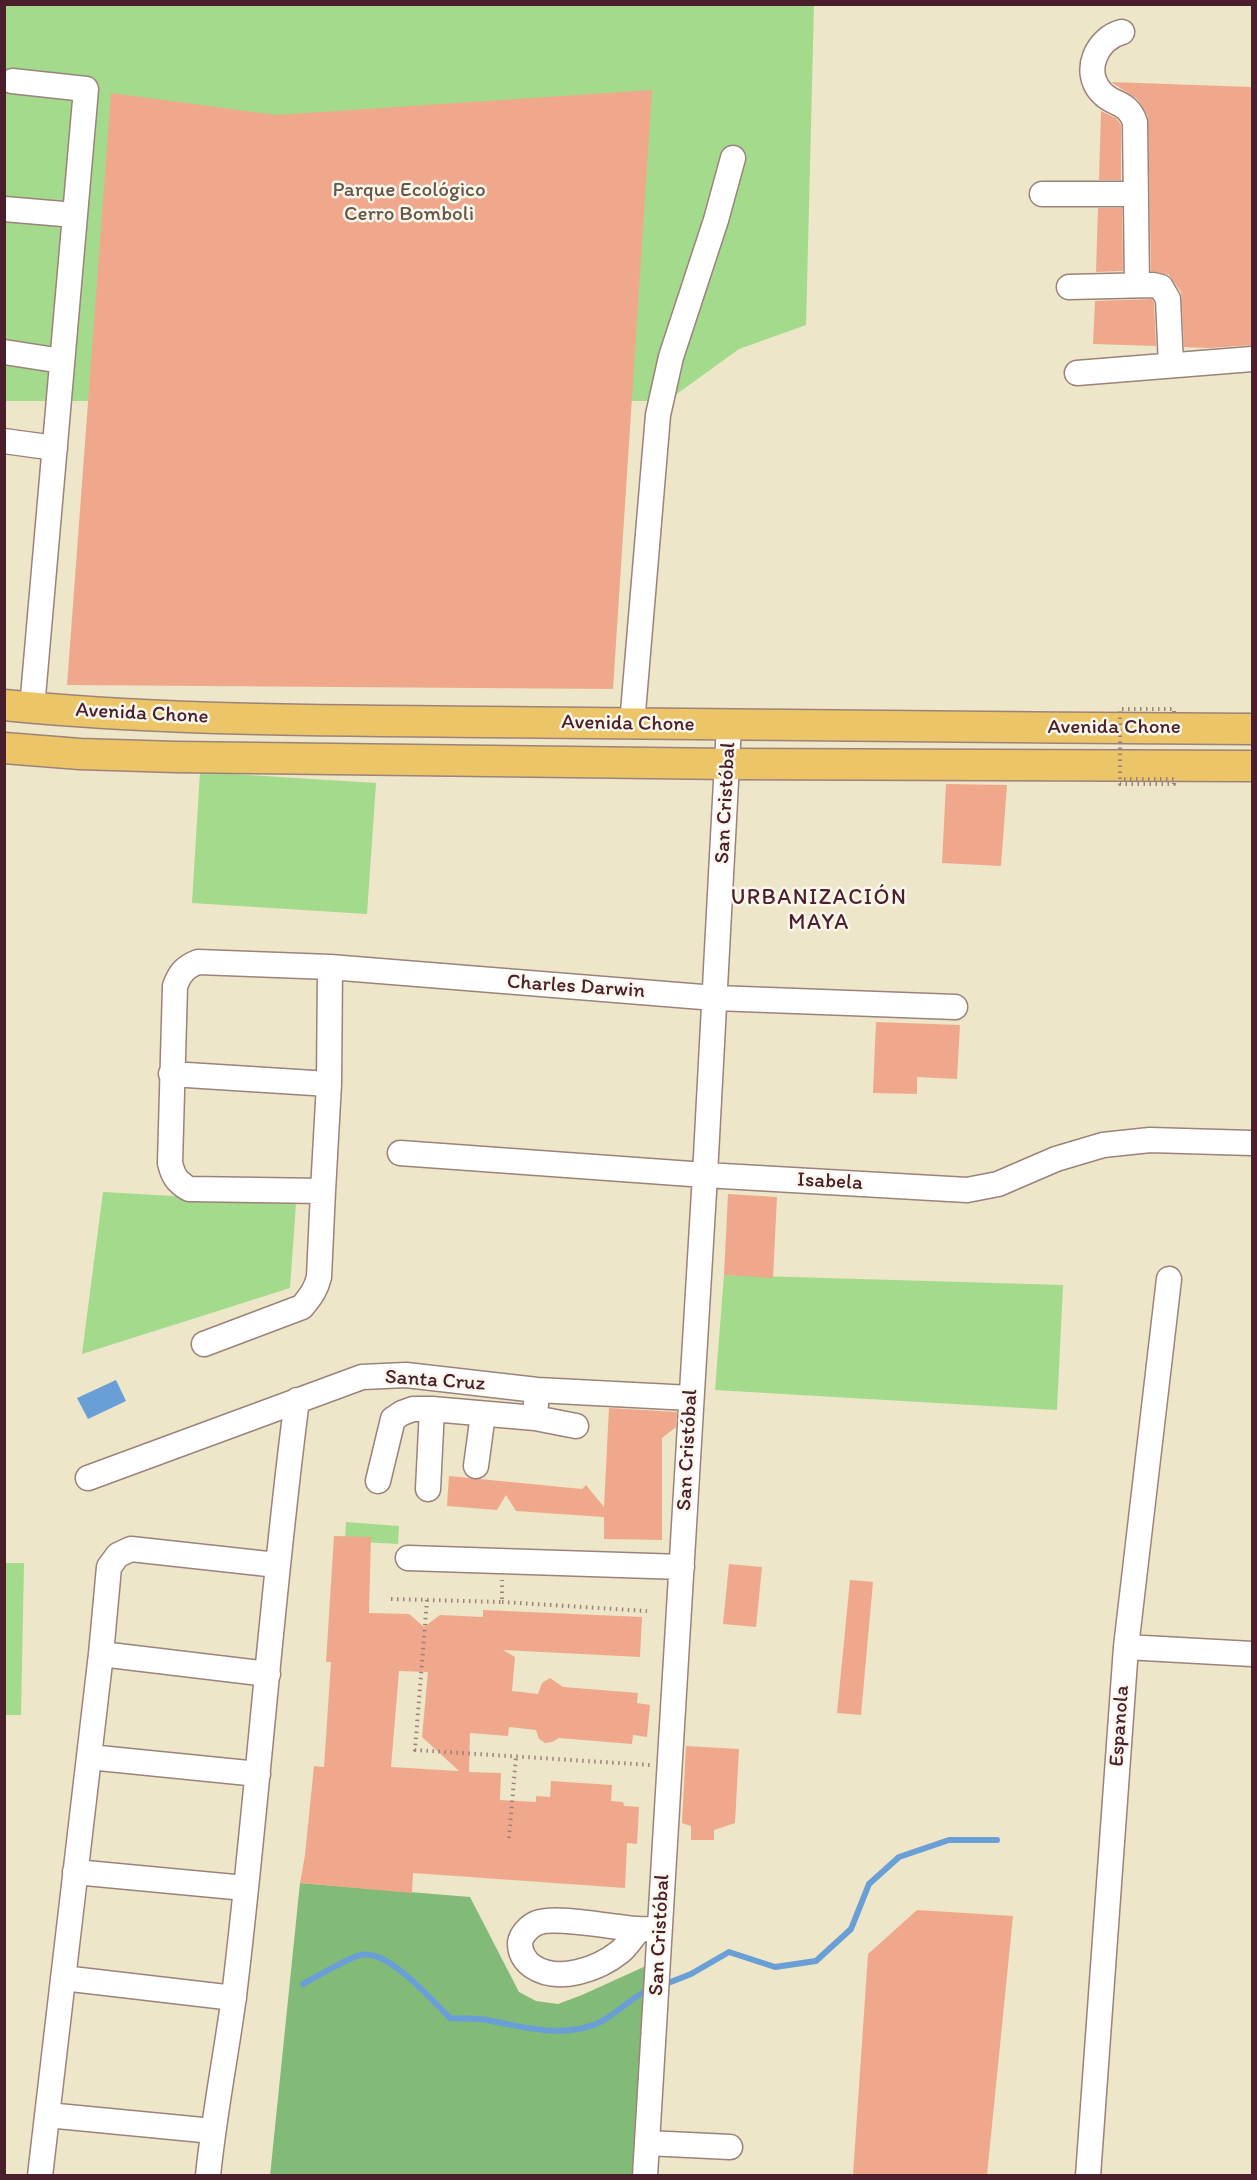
<!DOCTYPE html>
<html>
<head>
<meta charset="utf-8">
<style>
	body { margin:0 }
	#map { position:relative; width:1257px; height:2180px; overflow:hidden; background:#ede6c8; font-family:Itim,sans-serif }
	canvas { display:block }
	.frame { position:absolute; inset:0; border:6px solid #4a1f2b; pointer-events:none }
</style>
</head>
<body>
<div id="map">
<canvas width="1257" height="2180"></canvas>
<div class="frame"></div>
</div>
<script>
const ctx = document.querySelector('canvas').getContext('2d');
ctx.lineJoin = 'round';
function fill(path, color) {
  ctx.fillStyle = color;
  ctx.fill(path, 'evenodd');
}
function strokePath(path, color, width, dash) {
  ctx.strokeStyle = color;
  ctx.lineWidth = width;
  ctx.lineCap = dash ? 'butt' : 'round';
  ctx.setLineDash(dash || []);
  ctx.stroke(path);
}
function label(font, color, halo, rows, align = 'center') {
  ctx.font = font + ' Itim,sans-serif';
  ctx.lineWidth = 5;
  ctx.setLineDash([]);
  ctx.textBaseline = 'middle';
  ctx.strokeStyle = halo;
  ctx.fillStyle = color;
  for (const [text, x, y, turn = 0] of rows) {
    ctx.save();
    ctx.translate(x, y);
    ctx.rotate((+turn || 0) * Math.PI / 180);
    ctx.textAlign = isNaN(turn) ? turn : align;
    if (halo) ctx.strokeText(text, 0, 0);
    ctx.fillText(text, 0, 0);
    ctx.restore();
  }
}
fill(new Path2D(`
	M 4,5 L 814,5 L 806,325 L 739,349 L 667,401 L 5,401 Z
	M 200,772 L 376,783 L 367,914 L 192,903 Z
	M 103,1192 L 296,1203 L 290,1288 L 82,1354 Z
	M 724,1275 L 1063,1285 L 1057,1410 L 715,1390 Z
	M 346,1522 L 399,1526 L 398,1544 L 345,1541 Z
	M 5,1563 L 24,1563 L 21,1715 L 5,1715 Z`), '#a3da8c');
fill(new Path2D(`
	M 300,1883 L 470,1897 L 519,1992 L 536,2001 L 558,2004 L 582,1995 L 659,1960 L 645,2175 L 270,2176 Z`), '#82ba78');
fill(new Path2D(`
	M 116,1380 L 126,1401 L 88,1419 L 77,1398 Z`), '#699ed6');
strokePath(new Path2D(`
	M 303,1984 C 320,1975 339,1963 357,1956 C 386,1945 431,2000 450,2018 C 462,2019 475,2018 487,2020 C 522,2027 562,2038 596,2024 C 616,2016 631,1996 651,1989
	M 663,1985 L 691,1974 L 729,1952 L 775,1967 L 816,1961 L 851,1929 L 869,1884 L 899,1857 L 949,1840 L 997,1840`), '#699ed6', 6);
fill(new Path2D(`
	M 1111,82 L 1252,87 L 1252,345 L 1210,348 L 1184,347 L 1181,292 L 1169,275 L 1151,271 L 1148,116 L 1137,99 Z
	M 652,90 L 613,689 L 67,685 L 111,93 L 276,115 Z
	M 1101,111 L 1116,118 L 1121,125 L 1121,180 L 1099,180 Z
	M 1098,208 L 1122,208 L 1123,271 L 1096,272 Z
	M 1152,299 L 1154,303 L 1156,346 L 1093,344 L 1095,301 Z
	M 946,784 L 1007,785 L 1001,866 L 942,863 Z
	M 876,1022 L 960,1025 L 957,1079 L 917,1077 L 917,1094 L 873,1093 Z
	M 728,1194 L 777,1197 L 773,1278 L 724,1275 Z
	M 609,1408 L 677,1412 L 676,1427 L 662,1438 L 662,1540 L 604,1539 L 604,1517 L 516,1511 L 506,1495 L 497,1510 L 447,1506 L 449,1476 L 582,1489 L 586,1485 L 604,1507 Z
	M 334,1536 L 371,1537 L 369,1613 L 409,1614 L 424,1627 L 440,1615 L 483,1617 L 483,1610 L 642,1617 L 640,1657 L 503,1650 L 515,1657 L 512,1691 L 538,1694 L 542,1683 L 550,1678 L 563,1687 L 638,1693 L 637,1703 L 650,1705 L 647,1737 L 633,1735 L 632,1744 L 559,1738 L 552,1742 L 545,1743 L 539,1739 L 536,1730 L 509,1727 L 508,1736 L 470,1733 L 469,1772 L 501,1773 L 500,1800 L 536,1802 L 536,1796 L 550,1797 L 551,1781 L 612,1785 L 611,1801 L 623,1802 L 624,1806 L 639,1807 L 637,1844 L 627,1843 L 625,1888 L 413,1873 L 412,1893 L 300,1883 L 305,1855 L 314,1766 L 324,1767 L 331,1662 L 326,1662 ZM 399,1671 L 428,1672 L 422,1737 L 459,1771 L 391,1767 Z
	M 729,1564 L 762,1567 L 756,1627 L 723,1624 Z
	M 850,1580 L 873,1582 L 861,1715 L 837,1713 Z
	M 686,1746 L 739,1749 L 735,1823 L 714,1830 L 714,1840 L 691,1840 L 691,1826 L 682,1823 Z
	M 917,1910 L 1013,1916 L 987,2175 L 853,2175 L 868,1954 Z`), '#f0a88c');
const minor = new Path2D(`
	M 1122,32 C 1097,38 1082,71 1101,92 C 1113,106 1127,100 1135,122 L 1137,285
	M 12,81 L 86,89 L 32,708
	M 1042,194 L 1136,194
	M 4,209 L 75,215
	M 1069,287 L 1153,285 L 1161,287 L 1168,299 L 1171,365
	M 4,352 L 62,361
	M 1077,373 L 1252,359
	M 4,441 L 55,448
	M 632,724 L 658,415 L 671,357 L 716,220 L 733,158
	M 171,1074 L 329,1084
	M 400,1153 L 705,1175 L 967,1190 L 998,1184 L 1056,1159 L 1103,1145 L 1150,1140 L 1252,1143
	M 323,1191 L 329,1084 L 330,967
	M 204,1344 L 302,1307 C 310,1297 316,1290 319,1277 L 323,1191 L 189,1189 C 177,1182 173,1176 170,1163 L 175,986 C 180,973 185,967 198,962 L 330,967 L 715,998 L 955,1007
	M 535,1418 L 576,1426
	M 476,1466 L 483,1414
	M 88,1478 L 362,1377 L 406,1375 L 537,1390 L 691,1398
	M 378,1481 L 393,1419 L 402,1413 L 413,1409 L 432,1409 L 535,1418 L 537,1390
	M 428,1489 L 432,1409
	M 408,1558 L 682,1567
	M 1126,1647 L 1252,1654
	M 101,1654 L 268,1674
	M 89,1757 L 258,1774
	M 75,1872 L 245,1888
	M 639,1930 C 633,1936 628,1945 621,1951 C 599,1969 558,1984 532,1966 C 524,1960 520,1953 520,1943 C 521,1935 529,1926 537,1923 C 555,1915 615,1928 637,1929 C 645,1930 653,1929 660,1928
	M 63,1978 L 234,1998
	M 47,2115 L 213,2131
	M 647,2143 L 730,2147
	M 40,2176 L 101,1654 L 109,1567 L 118,1555 L 131,1549 L 277,1565
	M 208,2176 C 214,2115 226,2056 234,1996 C 258,1798 271,1598 297,1400
	M 645,2176 L 705,1175 L 729,725
	M 1088,2176 L 1126,1647 L 1169,1279`);
const major = new Path2D(`
	M 4,705 C 165,721 326,720 487,722 C 742,726 997,727 1252,729
	M 4,748 L 80,754 L 176,757 L 728,764 L 1252,766`);
strokePath(minor, '#9c827a', 27);
strokePath(major, '#9c827a', 33);
strokePath(new Path2D(`
	M 391,1599 L 502,1602 L 502,1580
	M 427,1600 L 415,1750 L 650,1765
	M 502,1602 L 647,1611
	M 509,1838 L 516,1757`), '#9c827a', 4, [1.5, 4.5]);
strokePath(minor, '#fff', 24);
strokePath(major, '#ecc569', 30);
strokePath(new Path2D(`
	M 1124,779 L 1174,779 L 1174,784 L 1120,784 L 1120,709 L 1174,709 L 1174,715`), '#9c827a', 4, [1.5, 4.5]);
label('21px', '#655748', '#fbf7ec', [
	["Parque Ecológico",409,191],
	["Cerro Bomboli",409,215]
]);
label('21px', '#4a1f2b', '#fbf7ec', [
	["Avenida Chone",142,714,3],
	["Avenida Chone",628,724,1],
	["Avenida Chone",1114,728],
	["San Cristóbal",726,803,-87],
	["Charles Darwin",576,987,4],
	["Isabela",830,1182,3],
	["Santa Cruz",435,1381,4],
	["San Cristóbal",688,1450,-87],
	["Espanola",1120,1726,-86],
	["San Cristóbal",660,1935,-87]
]);
ctx.letterSpacing = '1.5px';
label('22px', '#4a1f2b', '#fbf7ec', [
	["URBANIZACIÓN",819,898],
	["MAYA",819,923]
]);
ctx.letterSpacing = '0px';
</script>
</body>
</html>
